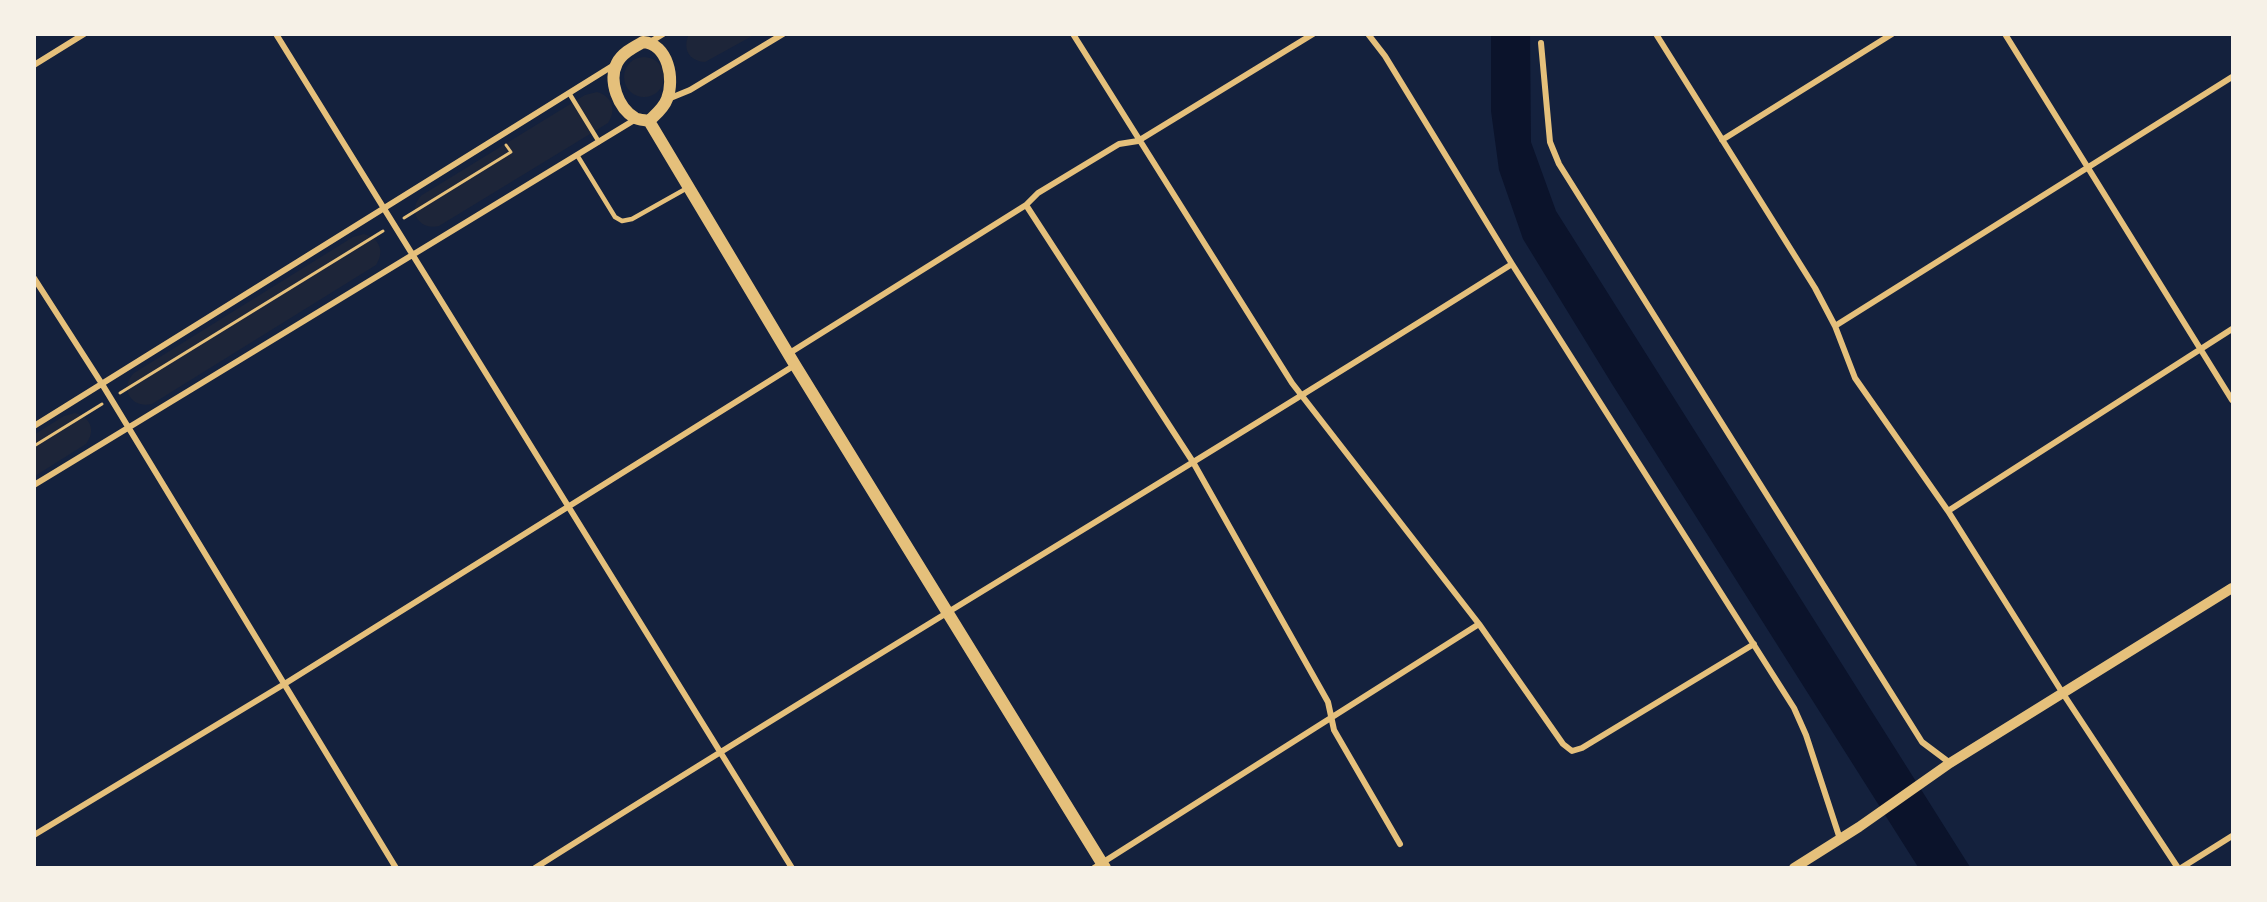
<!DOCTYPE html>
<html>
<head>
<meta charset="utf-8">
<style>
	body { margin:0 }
	#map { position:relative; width:2267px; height:902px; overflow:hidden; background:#14213d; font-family:Barlow,sans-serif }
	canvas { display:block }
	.frame { position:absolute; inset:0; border:36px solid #f6f1e7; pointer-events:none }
</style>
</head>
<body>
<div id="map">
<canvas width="2267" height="902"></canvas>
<div class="frame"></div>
</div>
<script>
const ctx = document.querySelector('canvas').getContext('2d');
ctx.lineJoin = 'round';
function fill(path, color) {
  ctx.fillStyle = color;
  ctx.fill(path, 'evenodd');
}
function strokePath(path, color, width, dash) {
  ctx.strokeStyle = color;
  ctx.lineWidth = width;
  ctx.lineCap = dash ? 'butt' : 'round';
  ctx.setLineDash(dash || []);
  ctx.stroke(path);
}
fill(new Path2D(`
	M 689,34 L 754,34 L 754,35 L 705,62 C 689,61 682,49 689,34 Z
	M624 77a20 20 0 1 1 40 0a20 20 0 1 1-40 0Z
	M 597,92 C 612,96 617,110 608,123 L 439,226 C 419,231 406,210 422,195 L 585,95 Z
	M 364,234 C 380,238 385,252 376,265 L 152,404 C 131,409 119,388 134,373 L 353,237 Z
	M 75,413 C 91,417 96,431 86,444 L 35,476 L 35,434 L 64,416 Z`), '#1d2539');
fill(new Path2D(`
	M 1491,35 L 1530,35 L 1531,142 L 1556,211 L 1970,867 L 1918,867 L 1612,384 L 1523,239 L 1499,170 L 1491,111 Z`), '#0b132b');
strokePath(new Path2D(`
	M 404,218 L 511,152 L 506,145
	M 120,393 L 383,231
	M 34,446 L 102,404`), '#e5c07b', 3);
strokePath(new Path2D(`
	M 569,93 L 599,142
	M 577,155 L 615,217 L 622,221 L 632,219 L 689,187`), '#e5c07b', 4.5);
strokePath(new Path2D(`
	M 276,34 L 792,868
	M 1073,34 L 1292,383 L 1479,624 L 1563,744 L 1572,751 L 1582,748 L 1754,644
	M 1368,34 L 1385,56 L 1512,264 L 1794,708 L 1806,735 L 1840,839
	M 1656,34 L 1815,288 L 1835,326 L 1855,378 L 1948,511 L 2062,692 L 2178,868
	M 2005,34 L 2232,400
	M 650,42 L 663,34
	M 1541,43 L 1550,142 L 1559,164 L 1922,742 L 1950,763
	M 34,65 L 84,34
	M 668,99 L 690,90 L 783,34
	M 1722,140 L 1892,34
	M 1026,205 L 1193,462 L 1328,702 L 1334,730 L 1400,844
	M 34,278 L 102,384 L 396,868
	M 1835,326 L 2232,77
	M 788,354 L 1026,205 L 1038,193 L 1119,144 L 1138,141 L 1313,34
	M 34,426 L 614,65
	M 34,485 L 636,119
	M 1948,511 L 2232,329
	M 34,835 L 286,683 L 795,365
	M 535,868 C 859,663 1188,469 1512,264
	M 1094,868 L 1479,624
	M 2181,868 L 2232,836`), '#e5c07b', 6);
strokePath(new Path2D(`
	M 1794,868 L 1859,827 L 1950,763 L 2232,588`), '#e5c07b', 10);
strokePath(new Path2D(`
	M 643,42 C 668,44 675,79 667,99 C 664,108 655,115 649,121 C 645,120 639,120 635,118 C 618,108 608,81 617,63 C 622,53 634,47 643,42 Z
	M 649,121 L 795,365 L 1105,868`), '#e5c07b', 12);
</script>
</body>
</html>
